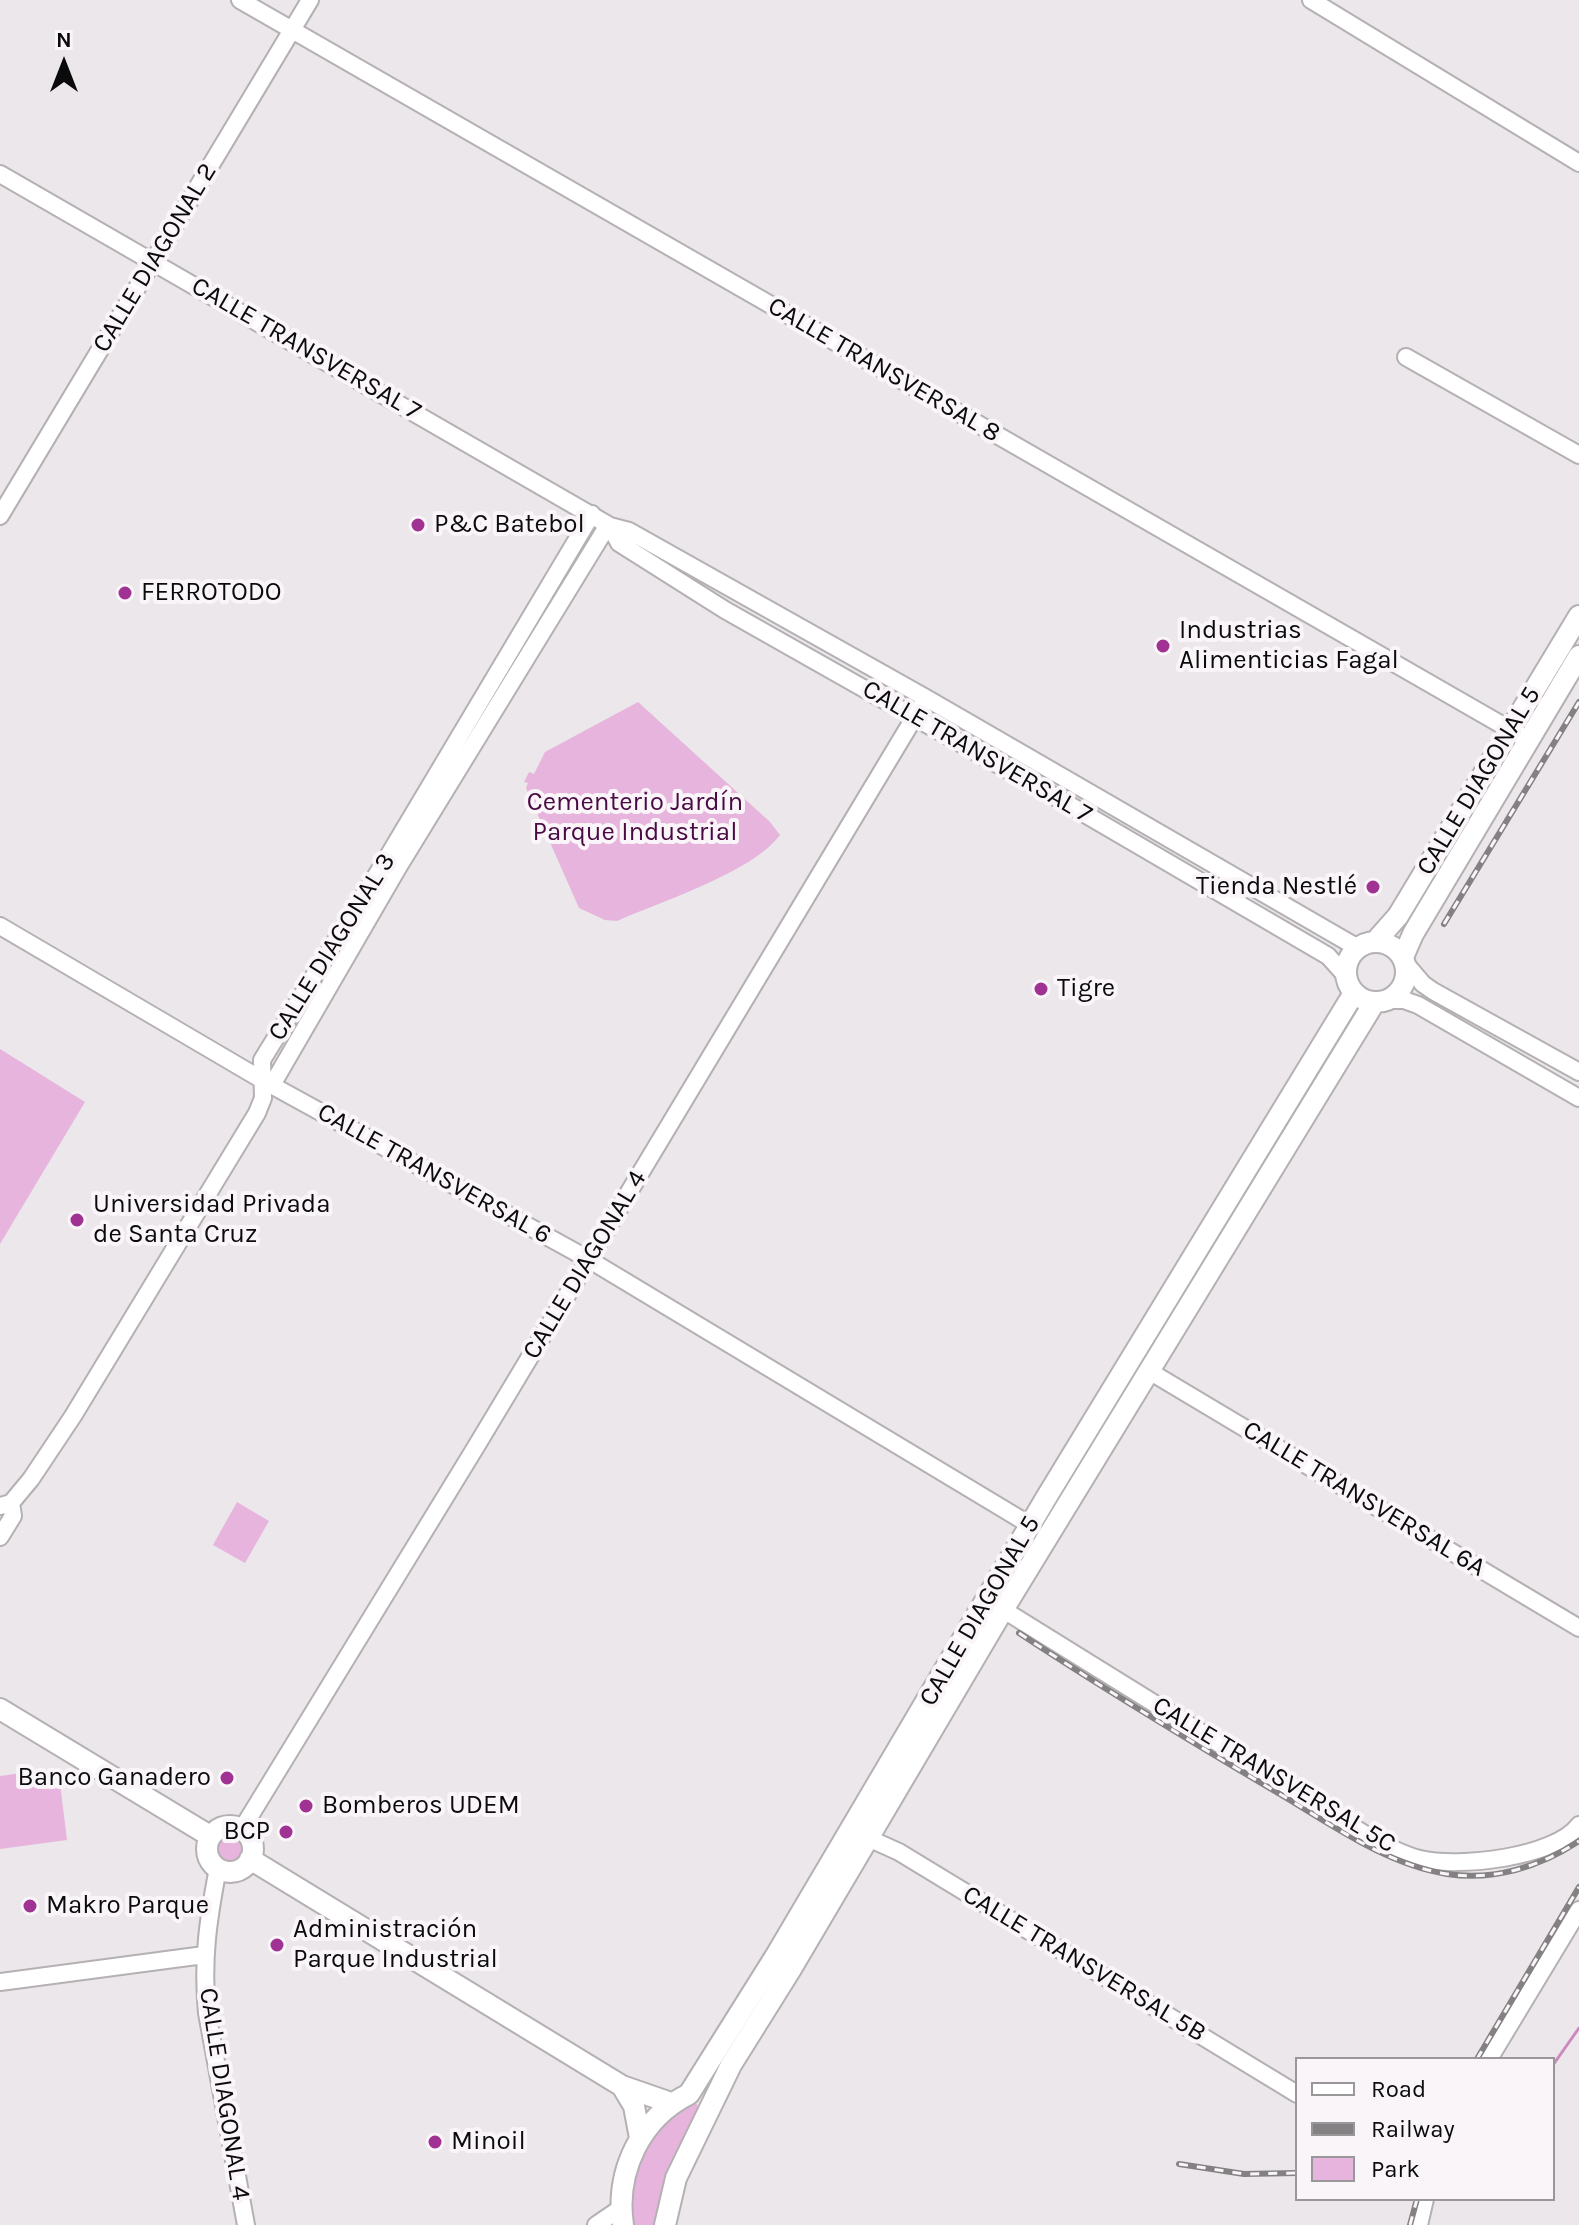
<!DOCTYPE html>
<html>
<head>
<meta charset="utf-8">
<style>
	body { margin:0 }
	#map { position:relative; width:1579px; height:2225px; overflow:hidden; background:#ebe7ea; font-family:Karla,sans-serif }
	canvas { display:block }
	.legend { position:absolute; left:1295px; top:2057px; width:260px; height:144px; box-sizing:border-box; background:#f9f5f8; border:2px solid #9a979a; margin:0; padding:10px 14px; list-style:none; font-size:24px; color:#0c0b0c }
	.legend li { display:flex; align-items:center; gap:16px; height:40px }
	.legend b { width:40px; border:2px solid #9a979a }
	.north { position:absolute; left:24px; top:24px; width:80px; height:80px; -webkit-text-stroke:6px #f9f5f8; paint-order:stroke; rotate:0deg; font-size:22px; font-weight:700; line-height:32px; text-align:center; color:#0c0b0c }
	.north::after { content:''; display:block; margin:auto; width:28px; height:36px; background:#0c0b0c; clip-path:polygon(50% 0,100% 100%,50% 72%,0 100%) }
</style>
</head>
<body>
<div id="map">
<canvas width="1579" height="2225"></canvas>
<ul class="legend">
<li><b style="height:10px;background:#fff"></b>Road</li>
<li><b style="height:10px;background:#848183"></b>Railway</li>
<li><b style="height:22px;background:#e6b4dc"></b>Park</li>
</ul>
<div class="north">N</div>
</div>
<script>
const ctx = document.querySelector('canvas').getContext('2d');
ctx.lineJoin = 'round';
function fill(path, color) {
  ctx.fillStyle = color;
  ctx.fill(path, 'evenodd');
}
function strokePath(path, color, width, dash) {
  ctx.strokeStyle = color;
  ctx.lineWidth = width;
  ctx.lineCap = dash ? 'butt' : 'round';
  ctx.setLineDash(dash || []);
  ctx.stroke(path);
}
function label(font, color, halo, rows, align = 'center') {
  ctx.font = font + ' Karla,sans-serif';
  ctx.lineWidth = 8;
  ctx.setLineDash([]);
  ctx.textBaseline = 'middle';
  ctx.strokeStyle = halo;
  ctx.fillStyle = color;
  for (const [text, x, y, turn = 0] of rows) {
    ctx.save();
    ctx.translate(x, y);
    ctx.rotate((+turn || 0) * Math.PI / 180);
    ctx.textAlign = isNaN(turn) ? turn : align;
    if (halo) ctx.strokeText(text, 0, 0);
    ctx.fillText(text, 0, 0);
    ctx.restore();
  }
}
fill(new Path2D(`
	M 638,702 L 770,822 L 780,835 C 753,872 660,902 617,921 L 605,920 L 579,908 L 526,788 L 528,783 L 524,782 L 529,772 L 534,774 L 545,752 Z
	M 0,1049 L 85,1102 L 0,1244 Z
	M 237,1502 L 269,1521 L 245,1563 L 213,1545 Z
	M 58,1768 L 67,1840 L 0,1849 L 0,1776 Z
	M212 1848a17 17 0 1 1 34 0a17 17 0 1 1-34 0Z
	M 689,2103 L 697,2104 L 700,2114 L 660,2225 L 629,2225 L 636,2162 L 658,2125 Z`), '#e6b4dc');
strokePath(new Path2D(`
	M 1553,2065 L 1579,2028`), '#ce88c1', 3);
const minor = new Path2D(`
	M 240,0 L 1528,740
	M 1311,0 L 1579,163
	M 0,174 L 610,526 L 629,531 L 926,698 L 1358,948
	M 1406,357 L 1579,455
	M 0,516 L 310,0
	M 610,526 L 619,543 L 725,610 L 1066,803 L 1328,956 L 1346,976
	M 0,926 L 264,1081 L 588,1259 L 1030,1525
	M 1406,964 L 1423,984 L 1433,991 L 1579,1072
	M 1388,1000 L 1404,1000 L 1418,1005 L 1579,1098
	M 272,1085 L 399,866 L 608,525
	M 1149,1371 L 1579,1628
	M 0,1506 L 11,1503 L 31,1479 L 73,1416 L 257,1113 L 263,1098 L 262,1060 L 387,858 L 592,514
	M 0,1537 L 13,1516 L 11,1503
	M 994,1604 L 1379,1843 C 1392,1848 1406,1856 1420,1859 C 1458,1868 1554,1858 1579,1825
	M 242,1829 L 477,1445 L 926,698
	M 868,1838 L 899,1852 L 1297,2094
	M 218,1868 C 208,1920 202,1960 207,2013 L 246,2225
	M 0,1982 L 204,1955
	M 1489,2059 L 1579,1910
	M 596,2225 L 621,2208
	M 1419,2225 L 1425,2199`);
const major = new Path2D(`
	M1346 972a30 30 0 1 1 60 0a30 30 0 1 1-60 0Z
	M 1375,942 L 1398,916 L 1579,616
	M 1403,957 L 1413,934 L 1579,656
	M 0,1709 L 210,1836
	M207 1849a23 23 0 1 1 46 0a23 23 0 1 1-46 0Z
	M 250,1859 L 622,2086 L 671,2103
	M 622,2086 L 634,2106 L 640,2138
	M 623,2225 C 615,2171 641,2118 689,2094 L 775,1957 L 1046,1498 L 1354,993
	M 665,2225 L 676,2178 L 731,2065 L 791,1969 L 1003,1610 L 1374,1003`);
strokePath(minor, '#b4b0b3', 20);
strokePath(major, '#b4b0b3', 24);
strokePath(minor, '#fff', 16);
strokePath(major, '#fff', 20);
const rail = new Path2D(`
	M 1444,924 L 1579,702
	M 1019,1633 C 1104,1689 1190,1741 1278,1793 C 1331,1824 1385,1864 1447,1874 C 1494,1881 1540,1867 1579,1841
	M 1477,2059 L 1579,1887
	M 1179,2164 L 1244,2174 L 1297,2173
	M 1410,2225 L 1417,2199`);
strokePath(rail, '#848183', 6);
strokePath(rail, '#f9f5f8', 3, [9]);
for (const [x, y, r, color] of [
	[418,525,8,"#9f3292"],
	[125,593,8,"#9f3292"],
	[1163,646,8,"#9f3292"],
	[1373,887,8,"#9f3292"],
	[1041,989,8,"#9f3292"],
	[77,1220,8,"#9f3292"],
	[227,1778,8,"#9f3292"],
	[306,1806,8,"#9f3292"],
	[286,1832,8,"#9f3292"],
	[30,1906,8,"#9f3292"],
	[277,1945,8,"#9f3292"],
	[435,2142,8,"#9f3292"]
]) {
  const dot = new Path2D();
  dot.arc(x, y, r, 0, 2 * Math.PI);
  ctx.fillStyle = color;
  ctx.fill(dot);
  strokePath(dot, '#f9f5f8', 3);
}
label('26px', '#0c0b0c', '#f9f5f8', [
	["CALLE DIAGONAL 2",155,258,-59],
	["CALLE TRANSVERSAL 7",306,349,30],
	["CALLE TRANSVERSAL 8",884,370,30],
	["CALLE TRANSVERSAL 7",977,752,30],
	["CALLE DIAGONAL 5",1479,781,-59],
	["CALLE DIAGONAL 3",332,947,-58],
	["CALLE TRANSVERSAL 6",434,1174,29],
	["CALLE DIAGONAL 4",585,1265,-59],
	["CALLE TRANSVERSAL 6A",1364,1499,31],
	["CALLE DIAGONAL 5",980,1611,-60],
	["CALLE TRANSVERSAL 5C",1274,1775,31],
	["CALLE TRANSVERSAL 5B",1084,1964,31],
	["CALLE DIAGONAL 4",224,2094,81]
]);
label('26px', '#0c0b0c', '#f9f5f8', [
	["P&C Batebol",434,525],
	["FERROTODO",141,593],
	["Industrias",1179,631],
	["Alimenticias Fagal",1179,661],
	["Tienda Nestlé",1357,887,"right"],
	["Tigre",1057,989],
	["Universidad Privada",93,1205],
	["de Santa Cruz",93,1235],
	["Banco Ganadero",211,1778,"right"],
	["Bomberos UDEM",322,1806],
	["BCP",270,1832,"right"],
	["Makro Parque",46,1906],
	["Administración",293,1930],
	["Parque Industrial",293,1960],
	["Minoil",451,2142]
], 'left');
label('26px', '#4a0a43', '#f9f5f8', [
	["Cementerio Jardín",635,803],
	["Parque Industrial",635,833]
]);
</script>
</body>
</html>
